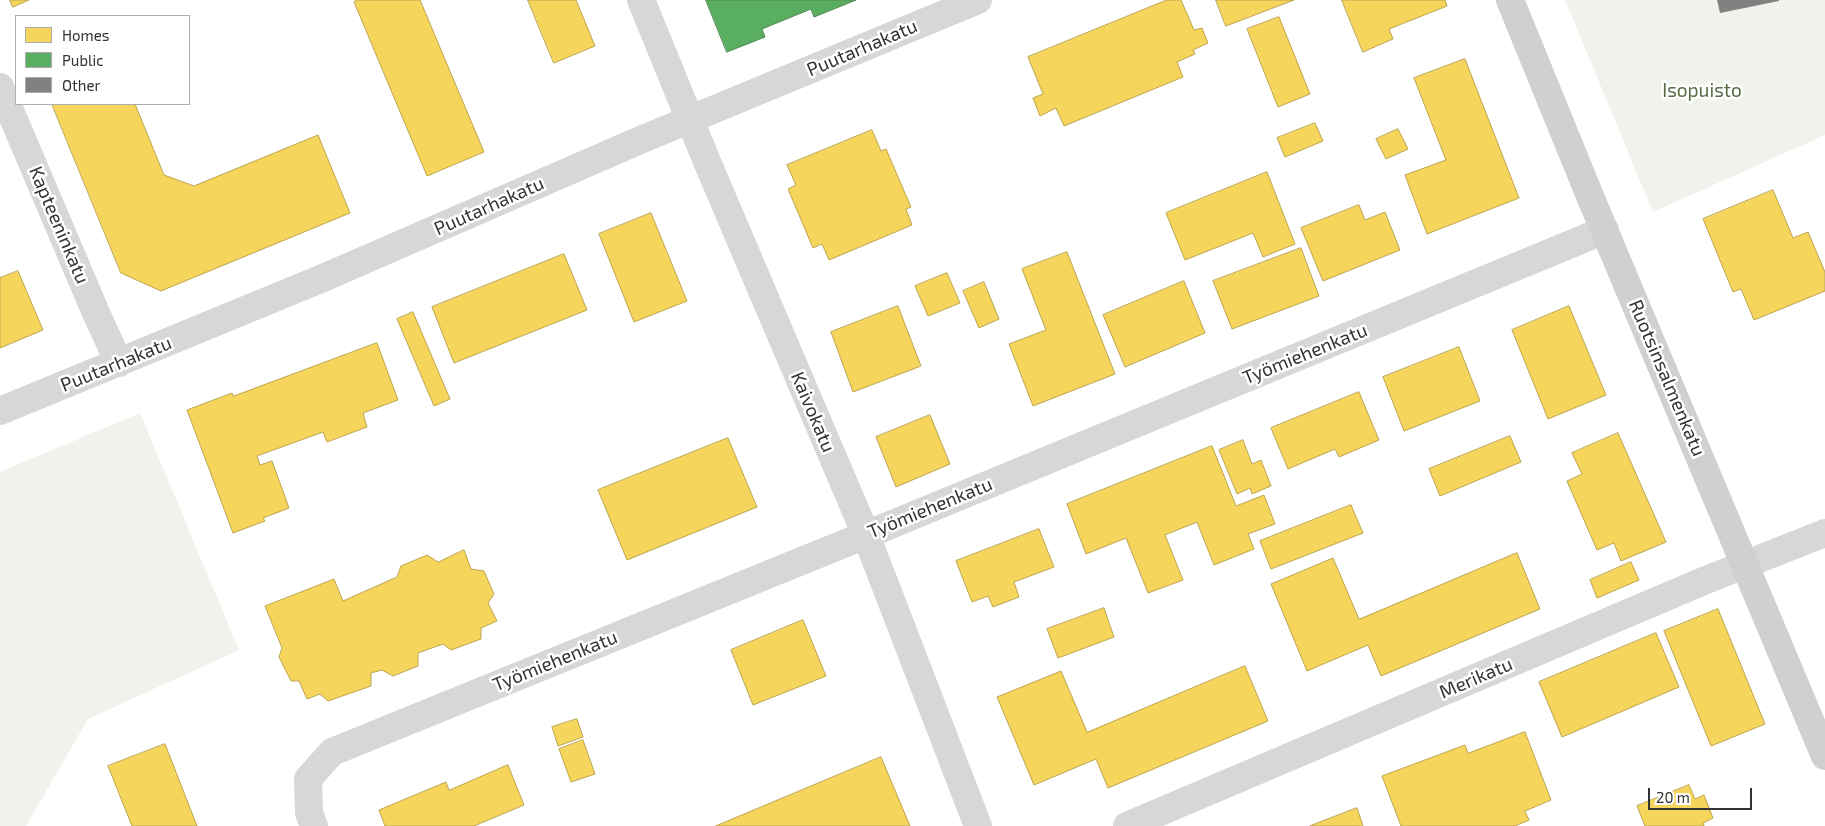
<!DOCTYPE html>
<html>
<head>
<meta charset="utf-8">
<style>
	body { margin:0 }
	#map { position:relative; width:1825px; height:826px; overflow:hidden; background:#fff; font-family:"Exo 2",sans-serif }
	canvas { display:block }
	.legend { position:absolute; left:15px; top:15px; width:175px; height:90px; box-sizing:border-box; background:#fff; border:1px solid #adadad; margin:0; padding:6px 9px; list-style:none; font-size:15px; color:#333 }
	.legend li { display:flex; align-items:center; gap:10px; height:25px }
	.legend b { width:25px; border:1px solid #adadad }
	.scale { position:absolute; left:1648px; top:788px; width:104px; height:22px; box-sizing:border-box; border:2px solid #333; border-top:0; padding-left:6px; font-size:15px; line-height:18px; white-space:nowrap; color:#333; -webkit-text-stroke:4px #fff; paint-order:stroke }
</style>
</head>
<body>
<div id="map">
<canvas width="1825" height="826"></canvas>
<ul class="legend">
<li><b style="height:14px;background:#f6d55c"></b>Homes</li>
<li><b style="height:14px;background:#5aae61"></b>Public</li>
<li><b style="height:14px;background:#818181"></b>Other</li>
</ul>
<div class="scale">20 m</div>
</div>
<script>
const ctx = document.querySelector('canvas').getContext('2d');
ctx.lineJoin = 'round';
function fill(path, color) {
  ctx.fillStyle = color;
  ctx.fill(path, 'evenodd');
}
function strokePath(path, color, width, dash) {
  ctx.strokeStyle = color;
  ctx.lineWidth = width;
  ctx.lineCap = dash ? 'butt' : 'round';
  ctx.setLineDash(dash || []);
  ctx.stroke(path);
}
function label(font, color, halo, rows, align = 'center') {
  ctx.font = font + ' "Exo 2",sans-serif';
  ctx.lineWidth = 5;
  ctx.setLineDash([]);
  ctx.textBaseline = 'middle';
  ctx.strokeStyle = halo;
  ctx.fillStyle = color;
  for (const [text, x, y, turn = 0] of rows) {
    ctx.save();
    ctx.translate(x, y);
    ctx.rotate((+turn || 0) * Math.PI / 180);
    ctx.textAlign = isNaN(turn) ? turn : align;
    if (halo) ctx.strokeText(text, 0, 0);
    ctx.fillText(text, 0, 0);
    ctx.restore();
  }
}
fill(new Path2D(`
	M 1565,0 L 1825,0 L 1825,135 L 1653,212 Z
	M 140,413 L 239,650 L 88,719 L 26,826 L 0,826 L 0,472 Z`), '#f0f3ec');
const homes = new Path2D(`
	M 10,0 L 29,0 L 13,7 Z
	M 358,0 L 420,0 L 484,152 L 427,176 L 354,2 Z
	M 528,0 L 576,0 L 595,46 L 554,63 Z
	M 1167,0 L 1181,0 L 1194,30 L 1202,28 L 1208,43 L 1193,50 L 1195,54 L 1177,62 L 1183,77 L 1064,126 L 1056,108 L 1040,116 L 1033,98 L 1043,94 L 1028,57 Z
	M 1216,0 L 1294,0 L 1226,26 Z
	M 1342,0 L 1445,0 L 1447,6 L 1389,29 L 1393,39 L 1363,52 Z
	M 1279,17 L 1310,94 L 1278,107 L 1247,29 Z
	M 1465,59 L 1519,198 L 1427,234 L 1405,175 L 1446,160 L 1414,78 Z
	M 52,104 L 135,104 L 164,175 L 194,186 L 318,135 L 350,213 L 161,291 L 121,273 Z
	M 1315,123 L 1323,141 L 1285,157 L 1277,138 Z
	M 1398,129 L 1408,149 L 1386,159 L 1376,139 Z
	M 872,130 L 881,151 L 886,149 L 911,207 L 906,209 L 912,225 L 829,260 L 822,244 L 813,248 L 788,189 L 796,185 L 787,165 Z
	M 1267,172 L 1295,244 L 1263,257 L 1253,233 L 1185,260 L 1166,213 Z
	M 1773,190 L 1793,238 L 1808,232 L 1825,272 L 1825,291 L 1754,320 L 1741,289 L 1733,292 L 1703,219 Z
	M 1359,205 L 1365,220 L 1385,212 L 1400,250 L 1323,281 L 1301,228 Z
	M 651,213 L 687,301 L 634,322 L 599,234 Z
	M 1301,248 L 1319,296 L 1232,329 L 1213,281 Z
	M 1067,252 L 1115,374 L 1033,406 L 1009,344 L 1046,330 L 1022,269 Z
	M 564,254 L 587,310 L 454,363 L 432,307 Z
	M 18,271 L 43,330 L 0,348 L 0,278 Z
	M 947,273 L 960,303 L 928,316 L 915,286 Z
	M 1184,281 L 1205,333 L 1125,367 L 1103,315 Z
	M 984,282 L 999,319 L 979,328 L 963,291 Z
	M 898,306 L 921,366 L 853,392 L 831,332 Z
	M 1569,306 L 1606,395 L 1548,419 L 1512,330 Z
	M 413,312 L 450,399 L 434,406 L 397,319 Z
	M 377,343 L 398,400 L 363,413 L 367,427 L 327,442 L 323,432 L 257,456 L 260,465 L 272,461 L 289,508 L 263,518 L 265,521 L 233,533 L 187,410 L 232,393 L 233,396 Z
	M 1459,347 L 1480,401 L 1404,431 L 1383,377 Z
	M 1359,392 L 1379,440 L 1339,457 L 1335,449 L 1288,469 L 1271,428 Z
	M 930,415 L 950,464 L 896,487 L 876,437 Z
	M 1618,433 L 1666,542 L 1621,561 L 1614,543 L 1597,550 L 1567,481 L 1582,474 L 1572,453 Z
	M 1510,436 L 1521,462 L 1440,496 L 1429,469 Z
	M 728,438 L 757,507 L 627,560 L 598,490 Z
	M 1243,440 L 1252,464 L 1261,460 L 1271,486 L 1252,494 L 1250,488 L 1237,494 L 1219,450 Z
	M 1212,446 L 1236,506 L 1264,495 L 1275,524 L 1248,534 L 1254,549 L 1214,565 L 1197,522 L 1165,535 L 1183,580 L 1148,593 L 1126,538 L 1086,554 L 1067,504 Z
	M 1351,505 L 1363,533 L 1271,569 L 1260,541 Z
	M 1039,529 L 1054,567 L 1014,582 L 1019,597 L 993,607 L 988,596 L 972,602 L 956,561 Z
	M 464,550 L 471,569 L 484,571 L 494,594 L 488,603 L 497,621 L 481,628 L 481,639 L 451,650 L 443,644 L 418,653 L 418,666 L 393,676 L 382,670 L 371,673 L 371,686 L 328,701 L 320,694 L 307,699 L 299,681 L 291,681 L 279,657 L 282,648 L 265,606 L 334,579 L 343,601 L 397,577 L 401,566 L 427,555 L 438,562 Z
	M 1517,553 L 1540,609 L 1381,676 L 1368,645 L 1307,671 L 1271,584 L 1333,558 L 1359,619 Z
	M 1631,562 L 1639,580 L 1597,598 L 1590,580 Z
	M 1104,608 L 1114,637 L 1058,658 L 1047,629 Z
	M 1718,609 L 1765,724 L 1711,746 L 1664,631 Z
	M 803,620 L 826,676 L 753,705 L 731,650 Z
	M 1656,633 L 1679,687 L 1562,737 L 1539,682 Z
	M 1245,666 L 1268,721 L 1108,788 L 1096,759 L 1034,785 L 997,697 L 1061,671 L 1087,732 Z
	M 577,719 L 583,737 L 558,746 L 552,727 Z
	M 1525,732 L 1551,800 L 1525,811 L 1529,820 L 1515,826 L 1401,826 L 1382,776 L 1465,745 L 1468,753 Z
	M 583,740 L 595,774 L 571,782 L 559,749 Z
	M 165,744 L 197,826 L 132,826 L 108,766 Z
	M 881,757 L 910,826 L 716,826 Z
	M 508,765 L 524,805 L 474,826 L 385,826 L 379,810 L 446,782 L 449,790 Z
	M 1689,785 L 1695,799 L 1704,795 L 1713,818 L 1703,823 L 1704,826 L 1645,826 L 1637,806 Z
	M 1357,808 L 1363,826 L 1310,826 Z`);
fill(homes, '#f6d55c');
strokePath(homes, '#bca450', 1);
const public = new Path2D(`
	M 706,0 L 856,0 L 814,17 L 811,9 L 762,29 L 765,37 L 727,52 Z`);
fill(public, '#5aae61');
strokePath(public, '#4e8953', 1);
fill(new Path2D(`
	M 1717,0 L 1779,0 L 1779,1 L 1720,13 Z`), '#818181');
strokePath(new Path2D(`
	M 641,0 L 708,164 L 866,535 L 978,826
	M 0,87 L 96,313 L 119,363
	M 0,411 L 323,278 L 645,138 L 978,0
	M 314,826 L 309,813 L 308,779 L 332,752 L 900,521 L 1605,230
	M 1127,826 L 1706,580 L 1825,533`), '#d7d7d7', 28);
strokePath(new Path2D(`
	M 1510,0 L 1592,201 L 1825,756`), '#d0d0d0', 28);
label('19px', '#333', '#fff', [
	["Puutarhakatu",862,48,-23],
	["Puutarhakatu",489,206,-24],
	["Kapteeninkatu",59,225,67],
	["Työmiehenkatu",1305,354,-22],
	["Puutarhakatu",116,364,-22],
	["Ruotsinsalmenkatu",1667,378,67],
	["Kaivokatu",813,412,67],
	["Työmiehenkatu",930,508,-22],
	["Työmiehenkatu",555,661,-22],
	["Merikatu",1476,678,-23]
]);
label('19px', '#566c43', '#fff', [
	["Isopuisto",1702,91]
]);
</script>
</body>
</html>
